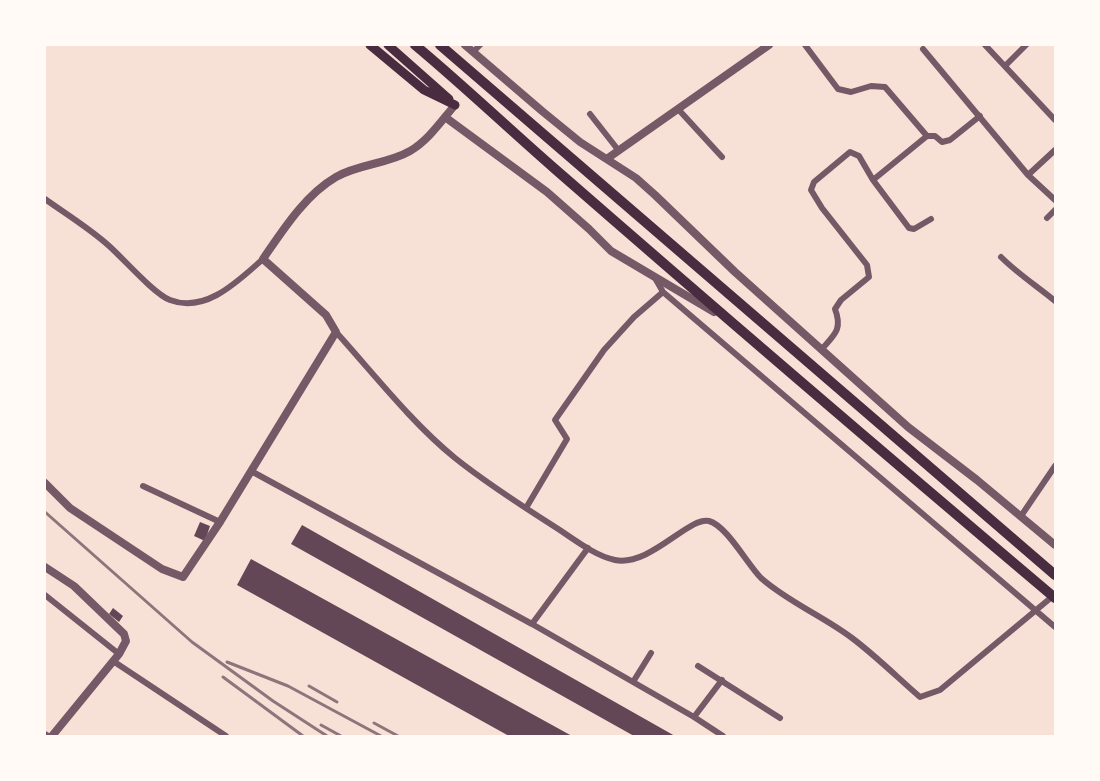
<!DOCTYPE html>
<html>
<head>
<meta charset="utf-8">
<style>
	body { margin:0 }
	#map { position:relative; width:1100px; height:781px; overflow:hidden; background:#f7e1d7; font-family:Manrope,sans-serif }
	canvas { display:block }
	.frame { position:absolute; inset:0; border:46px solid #fffaf5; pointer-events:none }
</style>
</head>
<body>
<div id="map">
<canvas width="1100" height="781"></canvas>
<div class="frame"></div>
</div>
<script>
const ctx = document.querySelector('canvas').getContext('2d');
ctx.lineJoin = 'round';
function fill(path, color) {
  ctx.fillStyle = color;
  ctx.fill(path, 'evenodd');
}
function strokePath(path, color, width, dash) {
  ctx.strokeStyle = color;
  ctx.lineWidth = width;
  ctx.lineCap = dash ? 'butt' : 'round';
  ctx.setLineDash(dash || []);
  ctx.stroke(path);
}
fill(new Path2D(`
	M 200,522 L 210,526 L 205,541 L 194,536 Z
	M 302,525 L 675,736 L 634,736 L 291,544 Z
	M 251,559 L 572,736 L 509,736 L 237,585 Z
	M 113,608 L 123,616 L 119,622 L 109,614 Z`), '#644757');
strokePath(new Path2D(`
	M 805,45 L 838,89 L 851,92 L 871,86 L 885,87 L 927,136
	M 985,45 L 1055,120
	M 923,49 L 1028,175 L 1055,200
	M 473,52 L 480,45
	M 1005,66 L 1026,45
	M 678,109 L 722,157
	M 590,114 L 619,151
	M 1028,175 L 1055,150
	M 873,180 L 909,228 L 914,229 L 931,219
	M 45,199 C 66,214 89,228 108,245 C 123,258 154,294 170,300 C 206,314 239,280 263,259
	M 1047,218 L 1055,210
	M 1001,257 C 1018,274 1037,286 1055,301
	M 655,278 L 663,292 L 1055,627
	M 336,332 C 373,373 412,423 455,458 C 485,482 519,504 552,525 C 570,536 594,556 615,560 C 650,567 689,516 709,521 C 727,526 747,564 761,578 C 788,602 823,616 852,638 C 876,656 898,678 920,697 L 940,690 L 1053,596
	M 821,350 C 834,335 843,330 835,309 L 841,300 L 869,277 L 867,265 L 822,208 L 811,190 L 814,182 L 850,152 L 859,156 L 873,180 L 927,136 L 935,136 L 942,142 L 950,140 L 980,116
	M 251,471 L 532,624 L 694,717 L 723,736
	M 143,486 L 220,522
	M 526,508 L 567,439 L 555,420 L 604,350 L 634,317 L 663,292
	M 1021,516 L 1055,466
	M 45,595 L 119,654
	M 532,624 L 588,548
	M 113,661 L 226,736
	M 698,666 L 780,718
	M 633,682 L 651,653
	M 694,717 L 722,680
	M 45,734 L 48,736`), '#755966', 6);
strokePath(new Path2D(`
	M 465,45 L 542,111 L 580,142 L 636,178 L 655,195 L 735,272 L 908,427 L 977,480 L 1055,545
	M 445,117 L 547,192 L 589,229 L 611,251 L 714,312
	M 608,158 L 769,45
	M 45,483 L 70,508 L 162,569 L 183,577 L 220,522 L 336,332 L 326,315 L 263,259 C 283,230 305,195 336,177 C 358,164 388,164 410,151 C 428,141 442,120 455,105
	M 45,567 L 74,586 L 124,634 L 126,641 L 119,654 L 52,736`), '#755966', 8);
strokePath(new Path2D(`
	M 370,45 L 424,90 L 455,105
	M 388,45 L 449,99`), '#4a2c40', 9);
strokePath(new Path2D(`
	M 415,45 C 463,85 508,128 555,169 C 720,313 887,456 1055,598
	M 440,45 C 645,222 849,400 1055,575`), '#4a2c40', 10);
strokePath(new Path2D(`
	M 45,512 L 192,642 L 273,701 L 327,736
	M 227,662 L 288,686 L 381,736
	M 223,677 L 303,736
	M 309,686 L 337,702
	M 374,723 L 398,736
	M 321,725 L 341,736`), '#8f747c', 3);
</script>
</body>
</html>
